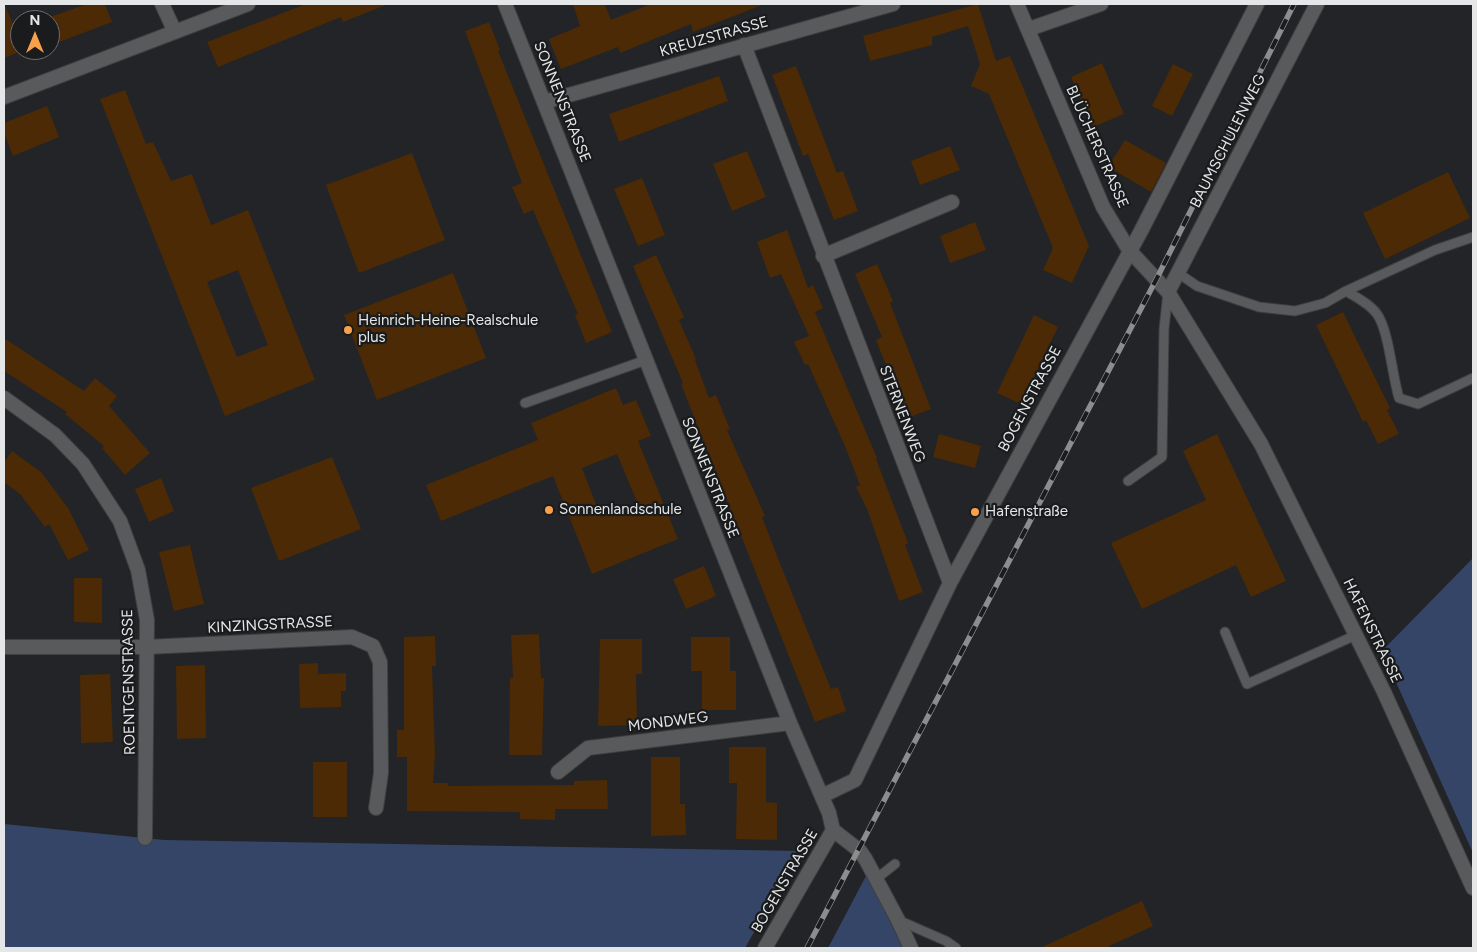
<!DOCTYPE html>
<html>
<head>
<meta charset="utf-8">
<style>
	body { margin:0 }
	#map { position:relative; width:1477px; height:952px; overflow:hidden; background:#232427; font-family:Figtree,sans-serif }
	canvas { display:block }
	.frame { position:absolute; inset:0; border:5px solid #e5e6e8; pointer-events:none }
	.north { position:absolute; left:10px; top:10px; width:50px; height:50px; box-sizing:border-box; background:#191b1d; border:1px solid #6b6c6e; border-radius:50%; rotate:0deg; font-size:14px; font-weight:700; line-height:20px; text-align:center; color:#e5e6e8 }
	.north::after { content:''; display:block; margin:auto; width:18px; height:22px; background:#f8a14a; clip-path:polygon(50% 0,100% 100%,50% 72%,0 100%) }
</style>
</head>
<body>
<div id="map">
<canvas width="1477" height="952"></canvas>
<div class="frame"></div>
<div class="north">N</div>
</div>
<script>
const ctx = document.querySelector('canvas').getContext('2d');
ctx.lineJoin = 'round';
function fill(path, color) {
  ctx.fillStyle = color;
  ctx.fill(path, 'evenodd');
}
function strokePath(path, color, width, dash) {
  ctx.strokeStyle = color;
  ctx.lineWidth = width;
  ctx.lineCap = dash ? 'butt' : 'round';
  ctx.setLineDash(dash || []);
  ctx.stroke(path);
}
function label(font, color, halo, rows, align = 'center') {
  ctx.font = font + ' Figtree,sans-serif';
  ctx.lineWidth = 4.5;
  ctx.setLineDash([]);
  ctx.textBaseline = 'middle';
  ctx.strokeStyle = halo;
  ctx.fillStyle = color;
  for (const [text, x, y, turn = 0] of rows) {
    ctx.save();
    ctx.translate(x, y);
    ctx.rotate((+turn || 0) * Math.PI / 180);
    ctx.textAlign = isNaN(turn) ? turn : align;
    if (halo) ctx.strokeText(text, 0, 0);
    ctx.fillText(text, 0, 0);
    ctx.restore();
  }
}
fill(new Path2D(`
	M 1473,558 L 1473,853 L 1382,651 Z
	M 4,824 L 164,840 L 800,851 L 745,948 L 4,948 Z
	M 867,874 L 903,948 L 828,948 Z`), '#354567');
fill(new Path2D(`
	M 4,4 L 20,39 L 20,50 L 24,50 L 4,58 Z
	M 87,4 L 105,4 L 112,22 L 54,44 L 50,33 L 50,17 Z
	M 306,4 L 386,5 L 343,22 L 341,17 L 218,67 L 207,42 Z
	M 573,4 L 605,4 L 611,20 L 651,4 L 762,5 L 693,32 L 691,24 L 620,53 L 618,47 L 561,69 L 549,39 L 580,26 Z
	M 978,4 L 996,61 L 1010,56 L 1089,246 L 1072,283 L 1043,270 L 1053,248 L 989,94 L 971,86 L 980,64 L 968,26 L 932,37 L 932,45 L 870,61 L 863,36 Z
	M 489,22 L 500,50 L 498,51 L 612,332 L 586,343 L 575,315 L 578,314 L 533,210 L 524,214 L 512,187 L 522,183 L 465,31 Z
	M 1102,63 L 1124,114 L 1093,127 L 1071,77 Z
	M 1173,64 L 1193,74 L 1172,116 L 1152,106 Z
	M 796,66 L 837,173 L 843,171 L 858,211 L 834,220 L 808,154 L 803,156 L 772,75 Z
	M 719,76 L 728,101 L 619,142 L 609,114 Z
	M 125,90 L 146,144 L 153,142 L 171,181 L 192,174 L 211,225 L 248,210 L 315,380 L 225,416 L 100,99 ZM 238,270 L 268,345 L 237,357 L 207,282 Z
	M 47,106 L 59,137 L 13,156 L 4,133 L 4,123 Z
	M 1125,140 L 1166,163 L 1151,192 L 1108,167 Z
	M 950,146 L 960,170 L 920,185 L 911,161 Z
	M 747,151 L 766,197 L 732,211 L 713,164 Z
	M 412,153 L 445,240 L 359,273 L 326,185 Z
	M 1448,172 L 1470,218 L 1385,259 L 1363,213 Z
	M 642,178 L 665,235 L 638,246 L 614,189 Z
	M 975,222 L 986,250 L 950,263 L 940,236 Z
	M 787,230 L 808,288 L 813,285 L 823,308 L 815,312 L 877,458 L 876,459 L 908,543 L 905,545 L 923,592 L 899,601 L 867,509 L 856,487 L 860,485 L 845,446 L 808,364 L 805,365 L 794,342 L 809,336 L 781,274 L 770,278 L 757,242 Z
	M 656,255 L 684,317 L 679,320 L 696,359 L 695,360 L 709,398 L 716,395 L 730,429 L 727,430 L 765,516 L 762,517 L 777,556 L 831,689 L 838,687 L 846,711 L 815,722 L 681,384 L 683,383 L 633,266 Z
	M 877,264 L 893,301 L 890,303 L 931,409 L 907,418 L 876,340 L 882,337 L 855,274 Z
	M 453,273 L 486,358 L 377,400 L 344,315 Z
	M 1343,312 L 1390,408 L 1387,410 L 1399,434 L 1378,444 L 1366,420 L 1363,422 L 1316,325 Z
	M 1034,315 L 1058,327 L 1021,404 L 997,393 Z
	M 4,338 L 84,391 L 95,378 L 117,396 L 109,406 L 150,453 L 125,475 L 102,448 L 104,446 L 65,414 L 67,412 L 4,371 Z
	M 616,388 L 623,405 L 636,400 L 651,436 L 638,441 L 678,539 L 592,574 L 553,476 L 441,521 L 426,485 L 538,440 L 531,423 ZM 617,454 L 637,502 L 601,517 L 582,468 Z
	M 939,434 L 981,446 L 975,468 L 933,457 Z
	M 1217,434 L 1286,581 L 1251,597 L 1236,565 L 1142,609 L 1111,543 L 1206,500 L 1183,451 Z
	M 12,451 L 41,472 L 68,508 L 89,550 L 68,560 L 49,524 L 45,527 L 20,494 L 4,482 L 4,462 Z
	M 332,457 L 361,529 L 279,561 L 251,488 Z
	M 161,478 L 174,511 L 149,522 L 135,489 Z
	M 190,545 L 204,604 L 174,611 L 159,552 Z
	M 704,566 L 716,596 L 686,609 L 673,579 Z
	M 74,578 L 102,578 L 102,623 L 74,622 Z
	M 539,634 L 541,678 L 544,678 L 542,755 L 509,755 L 510,678 L 513,678 L 511,635 Z
	M 435,636 L 436,666 L 432,666 L 435,756 L 433,783 L 448,783 L 448,786 L 574,785 L 574,781 L 607,780 L 608,809 L 555,809 L 555,820 L 520,819 L 520,812 L 407,811 L 407,757 L 397,757 L 397,730 L 404,730 L 404,637 Z
	M 691,637 L 730,637 L 730,671 L 736,671 L 736,710 L 702,710 L 702,671 L 691,671 Z
	M 600,639 L 642,639 L 642,674 L 636,674 L 637,725 L 598,726 Z
	M 318,663 L 318,674 L 346,673 L 346,691 L 341,691 L 341,707 L 300,708 L 299,664 Z
	M 205,665 L 206,738 L 177,739 L 176,666 Z
	M 110,674 L 113,742 L 81,743 L 80,675 Z
	M 729,747 L 766,747 L 766,802 L 777,803 L 777,840 L 736,839 L 737,783 L 729,783 Z
	M 651,757 L 680,757 L 680,804 L 685,804 L 686,835 L 651,836 Z
	M 313,762 L 347,762 L 347,817 L 313,817 Z
	M 1142,901 L 1153,926 L 1105,948 L 1040,948 Z`), '#4b2a05');
const service = new Path2D(`
	M 1178,273 L 1197,286 L 1259,307 L 1295,311 L 1325,303 L 1346,291 L 1435,250 L 1473,237
	M 1346,291 C 1356,297 1370,304 1377,314 C 1389,331 1392,375 1399,398 L 1418,404 L 1473,378
	M 525,403 L 646,360
	M 1128,481 L 1162,457 L 1164,329 L 1168,292
	M 1225,632 L 1247,684 L 1356,635
	M 876,879 L 895,864
	M 898,920 L 946,941 L 956,948`);
const minor = new Path2D(`
	M 162,4 L 175,32
	M 505,4 L 790,723 L 829,813 L 833,830 L 860,851 L 866,860 L 898,920 L 911,948
	M 1017,4 L 1103,207 L 1129,250 L 1168,292 L 1261,444 L 1384,692 L 1473,888
	M 1029,29 L 1101,4
	M 744,45 L 950,583
	M 4,97 L 248,4
	M 544,102 L 893,4
	M 823,256 L 952,202
	M 1168,292 L 1317,4
	M 4,398 L 55,435 L 83,464 L 120,521 L 138,570 L 147,620 L 145,838
	M 4,647 L 147,647 L 352,637 L 373,646 L 380,662 L 381,773 L 376,808
	M 558,772 L 588,748 L 790,723
	M 822,796 L 855,780 L 950,583 L 1141,231 L 1257,4
	M 765,948 L 833,830`);
strokePath(service, '#3e3f42', 11);
strokePath(minor, '#3e3f42', 16);
strokePath(service, '#595a5b', 9);
strokePath(minor, '#595a5b', 14);
const rail = new Path2D(`
	M 807,948 L 1157,278 L 1294,4`);
strokePath(rail, '#8c8d8f', 5.5);
strokePath(rail, '#191b1d', 4, [11]);
for (const [x, y, r, color] of [
	[348,330,5,"#f8a14a"],
	[549,510,5,"#f8a14a"],
	[975,512,5,"#f8a14a"]
]) {
  const dot = new Path2D();
  dot.arc(x, y, r, 0, 2 * Math.PI);
  ctx.fillStyle = color;
  ctx.fill(dot);
  strokePath(dot, '#191b1d', 2);
}
label('15px', '#e5e6e8', '#191b1d', [
	["KREUZSTRASSE",714,37,-16],
	["SONNENSTRASSE",562,102,68],
	["BAUMSCHULENWEG",1228,141,-63],
	["BLÜCHERSTRASSE",1097,147,66],
	["BOGENSTRASSE",1030,399,-62],
	["STERNENWEG",902,414,69],
	["SONNENSTRASSE",710,478,68],
	["KINZINGSTRASSE",270,625,-3],
	["HAFENSTRASSE",1372,631,64],
	["ROENTGENSTRASSE",129,682,-91],
	["MONDWEG",668,722,-7],
	["BOGENSTRASSE",785,881,-60]
]);
label('15px', '#e5e6e8', '#191b1d', [
	["Heinrich-Heine-Realschule",358,321],
	["plus",358,338],
	["Sonnenlandschule",559,510],
	["Hafenstraße",985,512]
], 'left');
</script>
</body>
</html>
